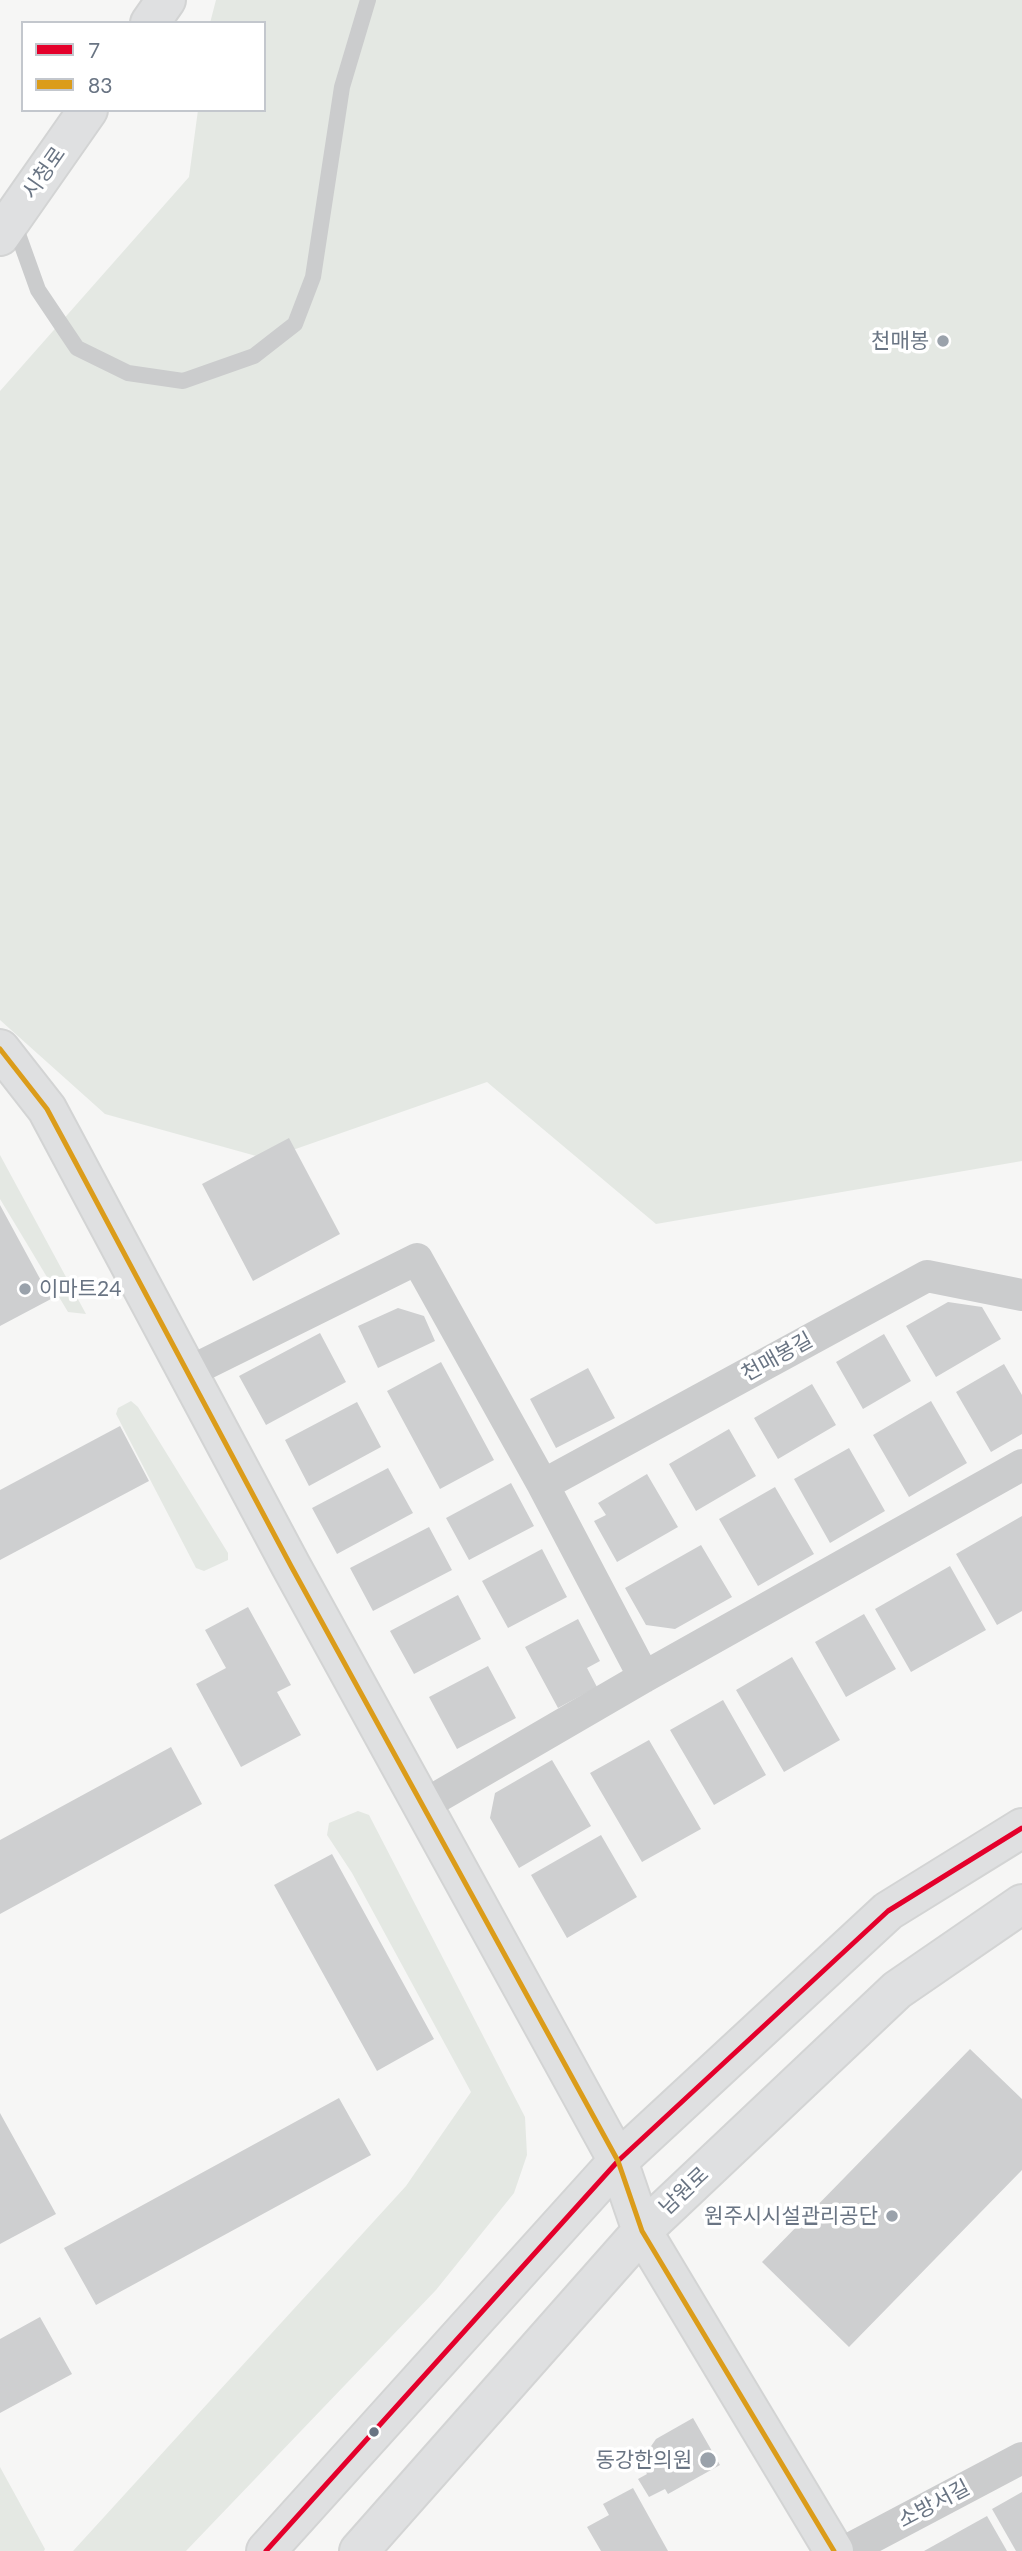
<!DOCTYPE html>
<html>
<head>
<meta charset="utf-8">
<style>
	body { margin:0 }
	#map { position:relative; width:1022px; height:2551px; overflow:hidden; background:#f6f6f5; font-family:Lato,sans-serif }
	canvas { display:block }
	.legend { position:absolute; left:21px; top:21px; width:245px; height:91px; box-sizing:border-box; background:#fff; border:2px solid #c3c7cd; margin:0; padding:9px 12px; list-style:none; font-size:21px; color:#697483 }
	.legend li { display:flex; align-items:center; gap:14px; height:35px }
	.legend b { width:35px; border:2px solid #c3c7cd }
</style>
</head>
<body>
<div id="map">
<canvas width="1022" height="2551"></canvas>
<ul class="legend">
<li><b style="height:9px;background:#e4002b"></b>7</li>
<li><b style="height:9px;background:#db9c1a"></b>83</li>
</ul>
</div>
<script>
const ctx = document.querySelector('canvas').getContext('2d');
ctx.lineJoin = 'round';
function fill(path, color) {
  ctx.fillStyle = color;
  ctx.fill(path, 'evenodd');
}
function strokePath(path, color, width, dash) {
  ctx.strokeStyle = color;
  ctx.lineWidth = width;
  ctx.lineCap = dash ? 'butt' : 'round';
  ctx.setLineDash(dash || []);
  ctx.stroke(path);
}
function label(font, color, halo, rows, align = 'center') {
  ctx.font = font + ' Lato,"Noto Sans KR",sans-serif';
  ctx.lineWidth = 7;
  ctx.setLineDash([]);
  ctx.textBaseline = 'middle';
  ctx.strokeStyle = halo;
  ctx.fillStyle = color;
  for (const [text, x, y, turn = 0] of rows) {
    ctx.save();
    ctx.translate(x, y);
    ctx.rotate((+turn || 0) * Math.PI / 180);
    ctx.textAlign = isNaN(turn) ? turn : align;
    if (halo) ctx.strokeText(text, 0, 0);
    ctx.fillText(text, 0, 0);
    ctx.restore();
  }
}
fill(new Path2D(`
	M 216,0 L 1022,0 L 1022,1161 L 656,1224 L 487,1082 L 267,1159 L 105,1114 L 0,1020 L 0,391 L 189,177 L 198,110 L 264,110 L 264,23 L 210,23 Z
	M 0,1155 L 86,1314 L 68,1312 L 0,1199 Z
	M 131,1401 L 138,1407 L 228,1553 L 228,1560 L 204,1571 L 196,1568 L 116,1414 L 118,1408 Z
	M 358,1811 L 369,1815 L 525,2117 L 527,2155 L 514,2193 L 436,2290 L 186,2551 L 73,2551 L 406,2186 L 471,2092 L 352,1873 L 327,1835 L 329,1823 Z
	M 0,2467 L 45,2549 L 44,2551 L 0,2551 Z`), '#e4e8e3');
fill(new Path2D(`
	M 289,1138 L 340,1234 L 253,1281 L 202,1184 Z
	M 0,1205 L 51,1299 L 0,1326 Z
	M 948,1302 L 982,1307 L 1001,1339 L 936,1377 L 906,1326 Z
	M 398,1308 L 424,1316 L 435,1341 L 378,1368 L 358,1326 Z
	M 320,1333 L 346,1382 L 266,1425 L 239,1376 Z
	M 884,1334 L 911,1381 L 863,1409 L 836,1362 Z
	M 441,1362 L 494,1460 L 440,1489 L 387,1391 Z
	M 1004,1364 L 1022,1395 L 1022,1434 L 991,1452 L 956,1392 Z
	M 588,1368 L 615,1418 L 556,1448 L 530,1399 Z
	M 812,1384 L 836,1425 L 778,1459 L 754,1418 Z
	M 931,1401 L 967,1463 L 909,1497 L 873,1435 Z
	M 357,1402 L 381,1447 L 309,1486 L 285,1440 Z
	M 120,1426 L 149,1481 L 0,1560 L 0,1490 Z
	M 729,1429 L 756,1476 L 696,1511 L 669,1464 Z
	M 849,1448 L 885,1511 L 830,1543 L 794,1479 Z
	M 388,1468 L 413,1513 L 337,1554 L 312,1508 Z
	M 647,1474 L 678,1527 L 617,1562 L 594,1521 L 606,1515 L 598,1503 Z
	M 511,1483 L 534,1526 L 469,1560 L 446,1518 Z
	M 775,1487 L 814,1554 L 758,1586 L 719,1519 Z
	M 1022,1516 L 1022,1611 L 997,1625 L 956,1554 Z
	M 429,1527 L 452,1570 L 373,1611 L 350,1568 Z
	M 701,1545 L 732,1597 L 675,1629 L 646,1625 L 625,1588 Z
	M 542,1549 L 567,1597 L 508,1628 L 482,1581 Z
	M 950,1566 L 986,1630 L 911,1672 L 875,1609 Z
	M 458,1595 L 481,1639 L 414,1674 L 390,1631 Z
	M 248,1607 L 291,1685 L 277,1692 L 301,1735 L 241,1767 L 196,1684 L 226,1668 L 205,1630 Z
	M 864,1614 L 896,1669 L 846,1697 L 815,1642 Z
	M 578,1619 L 600,1661 L 587,1668 L 597,1687 L 558,1708 L 525,1647 Z
	M 792,1657 L 840,1740 L 784,1772 L 736,1690 Z
	M 488,1666 L 516,1718 L 457,1749 L 429,1697 Z
	M 723,1700 L 766,1775 L 714,1805 L 670,1730 Z
	M 649,1740 L 701,1829 L 642,1862 L 590,1773 Z
	M 171,1747 L 202,1804 L 0,1914 L 0,1840 Z
	M 552,1760 L 591,1826 L 519,1868 L 490,1818 L 495,1793 Z
	M 601,1835 L 637,1897 L 567,1938 L 531,1875 Z
	M 332,1854 L 434,2039 L 377,2071 L 274,1885 Z
	M 970,2049 L 1022,2099 L 1022,2170 L 849,2347 L 762,2262 Z
	M 339,2098 L 371,2155 L 96,2305 L 64,2248 Z
	M 0,2113 L 56,2214 L 0,2244 Z
	M 40,2317 L 72,2374 L 0,2413 L 0,2339 Z
	M 693,2418 L 720,2465 L 668,2494 L 665,2489 L 649,2497 L 638,2479 L 647,2474 L 640,2462 L 656,2439 Z
	M 633,2488 L 668,2551 L 601,2551 L 587,2527 L 609,2515 L 603,2504 Z
	M 1022,2492 L 1022,2551 L 1016,2551 L 992,2509 Z
	M 987,2516 L 1007,2551 L 924,2551 Z`), '#cecfd0');
const secondary = new Path2D(`
	M 150,23 L 166,0
	M 0,236 L 88,110
	M 0,1049 L 47,1109 L 291,1566 L 618,2161 L 642,2231 L 834,2551
	M 266,2551 L 618,2161 L 888,1911 L 1022,1828
	M 359,2551 L 642,2231 L 897,1990 L 1022,1904`);
strokePath(secondary, '#d3d4d4', 42);
strokePath(new Path2D(`
	M 14,223 L 38,290 L 77,348 L 128,373 L 183,381 L 254,356 L 295,324 L 313,277 L 342,87 L 368,0`), '#cbcccd', 16);
strokePath(new Path2D(`
	M 189,1372 L 417,1259 L 543,1485
	M 644,1677 L 543,1485 L 927,1276 L 1022,1295
	M 424,1805 L 644,1677 L 1022,1465
	M 846,2551 L 1022,2458`), '#cbcccd', 32);
strokePath(secondary, '#dfe0e1', 38);
strokePath(new Path2D(`
	M 266,2551 L 618,2161 L 888,1911 L 1022,1828`), '#e4002b', 5);
strokePath(new Path2D(`
	M 0,1049 L 47,1109 L 291,1566 L 618,2161 L 642,2231 L 834,2551`), '#db9c1a', 5);
for (const [x, y, r, color] of [
	[943,341,7,"#9aa2ab"],
	[25,1289,7,"#9aa2ab"],
	[892,2216,7,"#9aa2ab"],
	[374,2432,6,"#697483"],
	[708,2460,9,"#9aa2ab"]
]) {
  const dot = new Path2D();
  dot.arc(x, y, r, 0, 2 * Math.PI);
  ctx.fillStyle = color;
  ctx.fill(dot);
  strokePath(dot, '#fff', 2.5);
}
label('21px', '#697483', '#fff', [
	["시청로",44,173,-55],
	["천매봉길",777,1357,-29],
	["남원로",684,2191,-43],
	["소방서길",934,2504,-28]
]);
label('21px', '#697483', '#fff', [
	["천매봉",929,341],
	["이마트24",39,1289,"left"],
	["원주시시설관리공단",878,2216],
	["동강한의원",692,2460]
], 'right');
</script>
</body>
</html>
